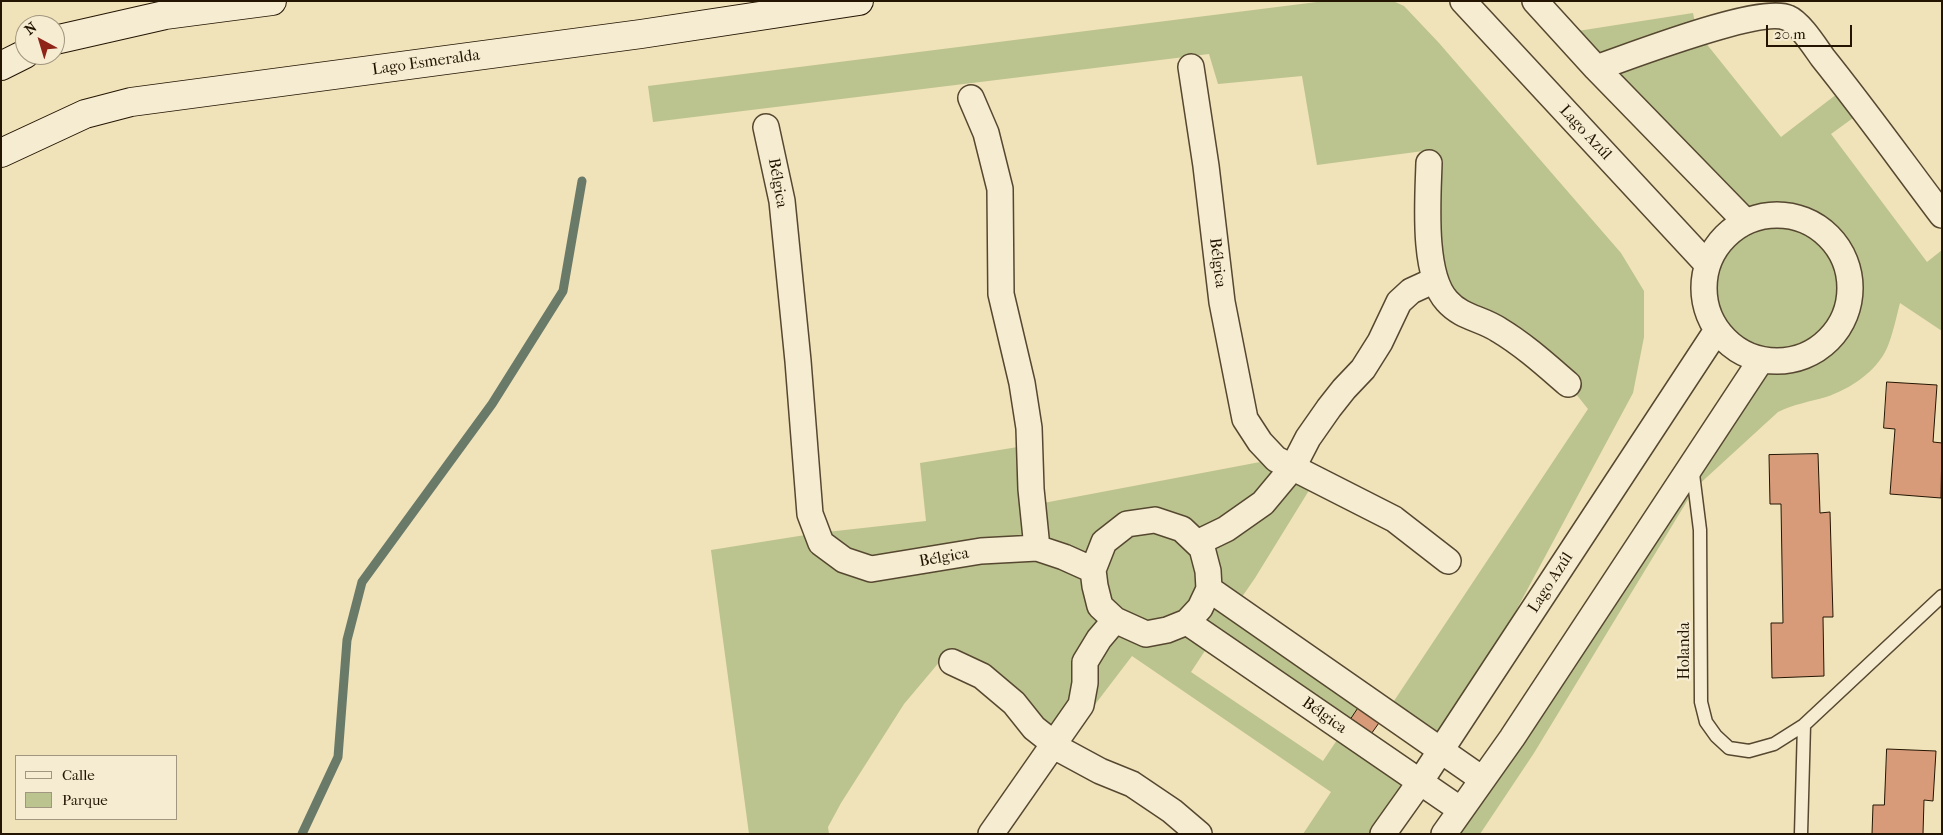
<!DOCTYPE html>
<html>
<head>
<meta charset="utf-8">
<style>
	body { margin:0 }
	#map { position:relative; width:1943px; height:835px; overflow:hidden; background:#f0e2b9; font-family:"IM FELL French Canon",serif }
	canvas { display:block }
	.frame { position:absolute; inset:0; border:2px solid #231502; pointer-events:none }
	.legend { position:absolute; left:15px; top:755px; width:162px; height:65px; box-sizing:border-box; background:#f5ecd2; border:1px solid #a1967f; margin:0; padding:6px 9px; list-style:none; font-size:15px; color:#231502 }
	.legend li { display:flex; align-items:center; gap:10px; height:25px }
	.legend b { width:25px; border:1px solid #a1967f }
	.north { position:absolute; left:15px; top:15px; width:50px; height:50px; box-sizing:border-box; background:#f5ecd2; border:1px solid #a1967f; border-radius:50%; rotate:321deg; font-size:14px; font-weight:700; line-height:20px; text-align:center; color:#231502 }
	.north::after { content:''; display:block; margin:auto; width:18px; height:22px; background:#8f2418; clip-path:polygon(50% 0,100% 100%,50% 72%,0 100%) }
	.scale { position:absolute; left:1766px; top:25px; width:86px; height:22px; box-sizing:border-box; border:2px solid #231502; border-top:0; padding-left:6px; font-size:15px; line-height:18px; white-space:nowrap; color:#231502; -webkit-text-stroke:4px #f5ecd2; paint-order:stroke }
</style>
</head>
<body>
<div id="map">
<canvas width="1943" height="835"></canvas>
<div class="frame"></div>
<ul class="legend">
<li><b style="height:6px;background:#f5ecd2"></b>Calle</li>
<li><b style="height:14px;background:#bbc38e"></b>Parque</li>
</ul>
<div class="north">N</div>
<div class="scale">20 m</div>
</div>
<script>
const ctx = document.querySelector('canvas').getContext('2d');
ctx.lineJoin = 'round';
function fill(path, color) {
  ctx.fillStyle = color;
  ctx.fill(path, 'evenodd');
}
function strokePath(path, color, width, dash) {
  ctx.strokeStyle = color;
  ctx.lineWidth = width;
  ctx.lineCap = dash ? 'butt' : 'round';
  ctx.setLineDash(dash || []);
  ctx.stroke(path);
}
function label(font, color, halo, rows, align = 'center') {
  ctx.font = font + ' "IM FELL French Canon",serif';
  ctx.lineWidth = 4.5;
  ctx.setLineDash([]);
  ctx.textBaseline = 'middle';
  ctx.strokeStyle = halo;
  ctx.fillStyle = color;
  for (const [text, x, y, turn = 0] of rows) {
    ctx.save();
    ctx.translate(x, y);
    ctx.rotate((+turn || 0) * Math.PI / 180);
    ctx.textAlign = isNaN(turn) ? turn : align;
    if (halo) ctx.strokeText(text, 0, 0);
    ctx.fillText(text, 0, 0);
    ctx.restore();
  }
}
fill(new Path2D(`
	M 1325,1 L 1393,1 L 1404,6 L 1439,43 L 1621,253 L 1644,291 L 1644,337 L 1633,393 L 1441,750 L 1386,713 L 1588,409 L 1568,384 L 1445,299 L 1429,163 L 1431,150 L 1317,165 L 1302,76 L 1218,84 L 1209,54 L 653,122 L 648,86 Z
	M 1693,13 L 1697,32 L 1781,137 L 1846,87 L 1864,110 L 1831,134 L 1927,262 L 1942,250 L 1942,331 L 1900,303 C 1896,318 1893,334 1887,348 C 1876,372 1850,389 1826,397 C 1809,402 1794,404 1778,412 L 1695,488 L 1534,753 L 1480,834 L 1444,834 L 1760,360 L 1736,349 L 1717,330 L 1705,304 L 1703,285 L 1707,264 L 1720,242 L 1745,222 L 1565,33 Z
	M 1030,445 L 1033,505 L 1276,459 L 1316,479 L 1255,578 L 1235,607 L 1365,698 L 1344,731 L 1420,782 L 1383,834 L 1303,834 L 1331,792 L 1132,656 L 1061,749 L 941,660 L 904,704 L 841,803 L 828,827 L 829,834 L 749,834 L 711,550 L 818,533 L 926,521 L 920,463 ZM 1212,640 L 1343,731 L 1323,761 L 1191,672 Z`), '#bbc38e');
strokePath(new Path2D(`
	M 302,834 L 338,757 L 347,640 L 362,582 L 492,404 L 563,291 L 582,181`), '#6a7a69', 9);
const building = new Path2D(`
	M 1887,382 L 1937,385 L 1933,442 L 1942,443 L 1941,498 L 1890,494 L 1895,429 L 1884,428 Z
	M 1818,454 L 1820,513 L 1830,512 L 1833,617 L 1823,617 L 1824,676 L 1772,678 L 1771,623 L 1783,623 L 1781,504 L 1770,504 L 1769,455 Z
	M 1365,698 L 1386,713 L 1364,744 L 1343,731 Z
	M 1887,749 L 1936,751 L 1933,801 L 1924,800 L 1923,834 L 1872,834 L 1873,805 L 1884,805 Z`);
fill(building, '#d89b7a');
strokePath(building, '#231502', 1);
const lane = new Path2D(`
	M 1692,466 L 1700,530 L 1701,702 L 1706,722 L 1716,736 L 1729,748 L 1749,751 L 1774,744 L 1804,725 L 1942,596
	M 1801,834 L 1804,725`);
const street = new Path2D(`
	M 1463,1 L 1707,264
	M 1535,1 L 1596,68 L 1745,221
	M 1191,67 L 1206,166 L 1222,302 L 1245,419 L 1260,442 L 1276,459 L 1394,519 L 1448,561
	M 1596,68 C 1629,57 1761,5 1788,18 C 1800,23 1815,47 1823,58 C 1864,109 1902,162 1942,215
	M 766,127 L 782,201 L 798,361 L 810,514 L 821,543 L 844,560 L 871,569 L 981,551 L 1037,548 L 1031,489 L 1029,428 L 1022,383 L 1001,294 L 1000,189 L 986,133 L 971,98
	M 1429,163 C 1428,198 1422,274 1447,301 C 1462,318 1481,318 1499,330 C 1524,345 1546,365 1568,384
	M1704 288a73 73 0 1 1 146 0a73 73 0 1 1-146 0Z
	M 1155,520 L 1182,529 L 1202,548 L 1208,571 L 1209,589 L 1200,608 L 1187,622 L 1167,630 L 1146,634 L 1115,620 L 1100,606 L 1095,586 L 1093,570 L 1104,542 L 1127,524 Z
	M 1197,543 L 1226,529 L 1263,503 L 1293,467 L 1308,438 L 1329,408 L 1344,389 L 1363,369 L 1380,342 L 1399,302 L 1411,291 L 1435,280
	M 1037,548 L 1064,557 L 1093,570
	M 1209,589 L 1482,779
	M 1187,622 L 1461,810
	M 952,662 L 982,676 L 1014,703 L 1034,728 L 1063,751 L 1100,771 L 1132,784 L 1172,811 L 1199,834
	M 991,834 L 1081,705 L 1085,683 L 1085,662 L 1099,639 L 1115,620
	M 1383,834 L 1420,782 L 1717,330
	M 1444,834 L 1512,738 L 1761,360`);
const secondary = new Path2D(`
	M 55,40 L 165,15 L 272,1
	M 1,66 L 25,54
	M 1,153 L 85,114 L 131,102 L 641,34 L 859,1`);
strokePath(lane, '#564830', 15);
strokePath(street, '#564830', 28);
strokePath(secondary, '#231502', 30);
strokePath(lane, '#f5ecd2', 12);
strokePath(street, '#f5ecd2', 25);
strokePath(secondary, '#f5ecd2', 28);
label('16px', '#231502', '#f5ecd2', [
	["Lago Esmeralda",426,63,-8],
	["Lago Azúl",1585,133,47],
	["Bélgica",777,183,80],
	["Bélgica",1217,263,83],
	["Bélgica",944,558,-10],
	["Lago Azúl",1551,583,-57],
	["Holanda",1685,651,-90],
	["Bélgica",1324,716,35]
]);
</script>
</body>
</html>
